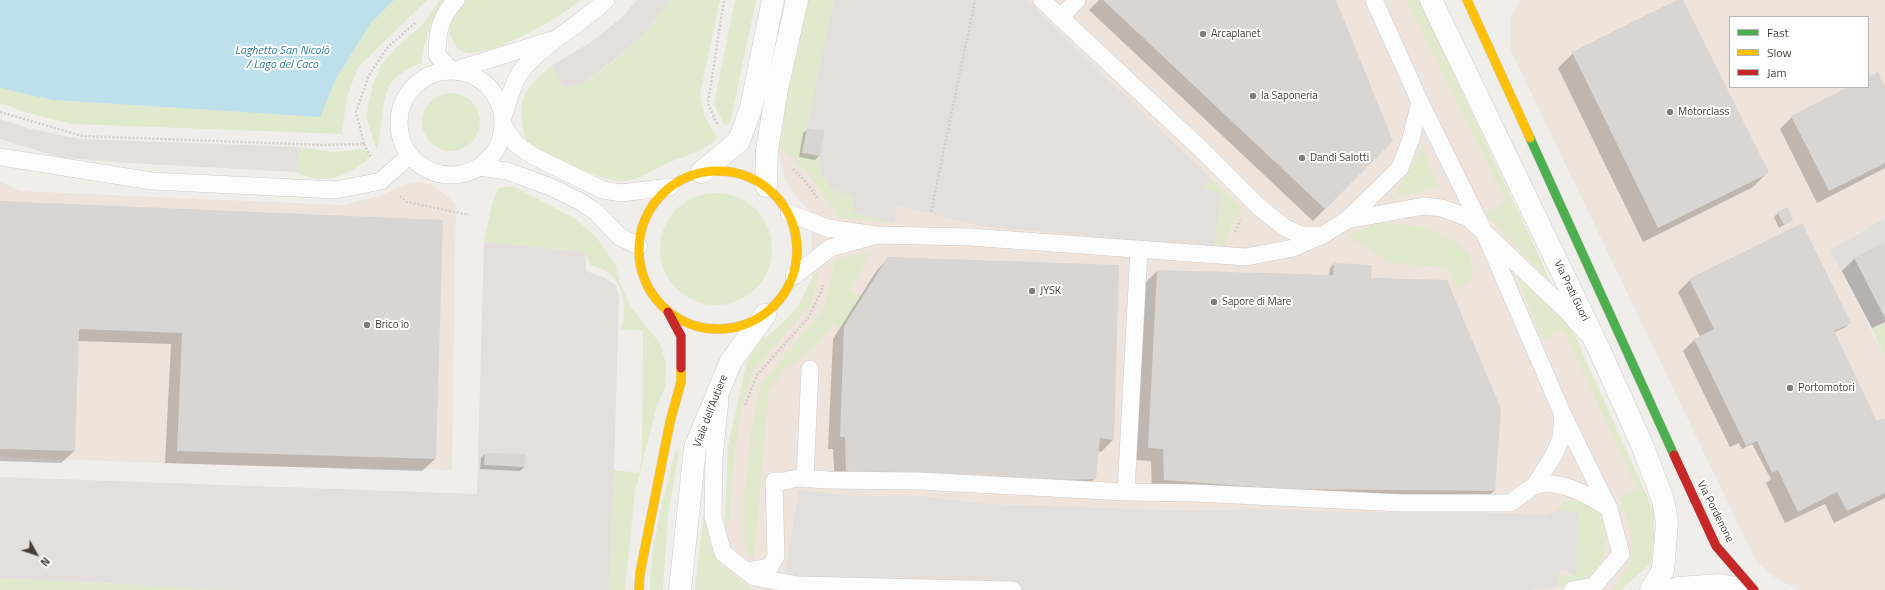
<!DOCTYPE html>
<html>
<head>
<meta charset="utf-8">
<style>
	body { margin:0 }
	#map { position:relative; width:1885px; height:590px; overflow:hidden; background:#f0eeeb; font-family:"Titillium Web",sans-serif }
	canvas { display:block }
	.legend { position:absolute; left:1729px; top:16px; width:140px; height:72px; box-sizing:border-box; background:#fff; border:1px solid #b5b2af; margin:0; padding:5px 7px; list-style:none; font-size:12px; color:#463e37 }
	.legend li { display:flex; align-items:center; gap:8px; height:20px }
	.legend b { width:20px; border:1px solid #b5b2af }
	.north { position:absolute; left:16px; top:534px; width:40px; height:40px; -webkit-text-stroke:3px #fff; paint-order:stroke; rotate:130deg; font-size:11px; font-weight:700; line-height:16px; text-align:center; color:#463e37 }
	.north::after { content:''; display:block; margin:auto; width:14px; height:18px; background:#463e37; clip-path:polygon(50% 0,100% 100%,50% 72%,0 100%) }
</style>
</head>
<body>
<div id="map">
<canvas width="1885" height="590"></canvas>
<ul class="legend">
<li><b style="height:5px;background:#4caf50"></b>Fast</li>
<li><b style="height:5px;background:#ffc107"></b>Slow</li>
<li><b style="height:5px;background:#c62828"></b>Jam</li>
</ul>
<div class="north">N</div>
</div>
<script>
const ctx = document.querySelector('canvas').getContext('2d');
ctx.lineJoin = 'round';
function fill(path, color) {
  ctx.fillStyle = color;
  ctx.fill(path, 'evenodd');
}
function strokePath(path, color, width, dash) {
  ctx.strokeStyle = color;
  ctx.lineWidth = width;
  ctx.lineCap = dash ? 'butt' : 'round';
  ctx.setLineDash(dash || []);
  ctx.stroke(path);
}
function label(font, color, halo, rows, align = 'center') {
  ctx.font = font + ' "Titillium Web",sans-serif';
  ctx.lineWidth = 4;
  ctx.setLineDash([]);
  ctx.textBaseline = 'middle';
  ctx.strokeStyle = halo;
  ctx.fillStyle = color;
  for (const [text, x, y, turn = 0] of rows) {
    ctx.save();
    ctx.translate(x, y);
    ctx.rotate((+turn || 0) * Math.PI / 180);
    ctx.textAlign = isNaN(turn) ? turn : align;
    if (halo) ctx.strokeText(text, 0, 0);
    ctx.fillText(text, 0, 0);
    ctx.restore();
  }
}
fill(new Path2D(`
	M 807,0 L 1419,0 L 1552,284 L 1654,512 L 1654,541 L 1651,563 L 1621,590 L 753,590 L 723,567 L 728,446 L 747,361 L 757,344 L 781,325 L 799,305 L 812,278 L 811,212 L 796,197 L 784,177 L 776,142 Z
	M 1521,0 L 1885,0 L 1885,218 L 1830,250 L 1885,357 L 1885,590 L 1798,590 L 1774,577 L 1756,561 L 1511,51 L 1510,19 ZM 1730,17 L 1868,17 L 1868,87 L 1730,87 Z
	M 0,181 L 20,191 L 342,205 L 377,197 L 411,182 L 422,182 L 435,186 L 456,204 L 452,470 L 211,465 L 0,457 Z`), '#efe4db');
fill(new Path2D(`
	M 1885,218 L 1885,323 L 1872,329 L 1830,250 Z`), '#e2deda');
fill(new Path2D(`
	M 394,0 L 427,0 L 358,67 L 347,97 L 342,134 L 72,124 L 28,113 L 0,103 L 0,87 L 52,100 L 292,115 L 328,99 L 336,79 L 371,23 Z
	M 440,0 L 445,0 C 432,22 423,37 422,63 C 411,66 394,76 389,86 C 382,100 381,134 377,151 L 366,117 L 373,84 L 381,65 L 398,46 L 422,25 Z
	M 467,0 L 580,0 C 561,18 497,53 471,53 C 460,54 455,46 451,37 C 445,23 458,10 467,0 Z
	M 669,0 L 720,0 L 700,94 L 704,115 L 717,138 C 702,153 687,155 668,163 C 653,170 640,180 623,181 C 601,182 542,153 525,139 C 517,98 521,92 552,65 L 564,88 L 584,82 L 616,60 L 648,30 Z
	M 735,0 L 756,0 L 730,124 L 724,125 L 714,104 Z
	M 807,0 L 834,0 L 803,152 L 820,156 L 821,171 L 838,192 L 855,196 L 853,212 L 895,223 L 838,218 L 824,195 L 803,168 L 776,142 Z
	M 1406,0 L 1419,0 L 1552,284 L 1485,214 L 1506,202 Z
	M422 122a29 29 0 1 1 58 0a29 29 0 1 1-58 0Z
	M 299,147 L 335,152 L 363,149 L 371,157 C 348,176 324,187 296,172 Z
	M 1422,148 L 1438,186 L 1391,200 Z
	M 1210,178 L 1243,208 L 1232,225 L 1225,246 L 1213,248 L 1202,188 Z
	M 513,186 L 576,219 L 597,238 L 615,264 L 620,283 L 632,309 L 660,343 L 666,363 L 665,388 L 657,406 L 635,492 L 625,590 L 609,590 L 614,470 L 639,473 L 642,457 L 643,331 L 621,329 C 629,303 622,270 591,266 L 585,252 L 484,242 L 492,203 L 498,188 Z
	M660 249a56 56 0 1 1 112 0a56 56 0 1 1-112 0Z
	M 1380,222 L 1419,226 L 1448,237 L 1468,253 L 1473,270 L 1471,279 L 1457,291 L 1448,268 L 1386,262 L 1380,255 L 1347,236 Z
	M 870,253 L 850,291 L 862,298 L 844,326 L 839,329 L 833,324 L 817,346 L 784,371 L 769,391 L 754,559 L 743,546 L 744,497 L 751,431 L 761,383 L 824,308 L 835,259 Z
	M 820,270 L 811,304 L 753,371 L 743,401 L 735,451 L 728,530 L 725,525 L 728,446 L 747,361 L 757,344 L 781,325 L 799,305 L 812,278 Z
	M 1517,277 L 1572,330 L 1654,512 L 1654,541 L 1651,563 L 1621,590 L 1612,590 L 1630,564 L 1632,533 L 1619,498 L 1637,489 L 1571,346 L 1562,330 L 1543,340 Z
	M 1885,323 L 1885,357 L 1872,329 Z
	M 675,451 L 679,452 L 668,514 L 663,590 L 650,590 C 650,545 665,495 675,451 Z
	M 705,501 L 709,542 L 723,567 L 753,590 L 695,590 Z
	M 1562,501 L 1578,501 L 1601,514 L 1607,522 L 1604,557 L 1595,571 L 1586,580 L 1558,587 L 1558,575 L 1576,576 L 1577,512 L 1560,510 Z
	M 0,578 L 238,590 L 0,590 Z`), '#e1e9cc');
fill(new Path2D(`
	M 637,0 L 669,0 L 648,30 L 620,56 L 584,82 L 564,88 L 552,65 L 590,43 L 620,19 Z
	M 834,0 L 1026,0 L 1210,178 L 1203,188 L 1222,194 L 1213,248 L 981,226 L 896,205 L 895,223 L 853,212 L 855,196 L 838,192 L 829,186 L 821,171 L 820,156 L 825,132 L 807,128 Z
	M 0,119 L 31,129 L 80,139 L 299,147 L 296,172 L 110,162 L 59,157 L 0,139 Z
	M 484,242 L 585,252 L 586,271 L 603,277 L 616,286 L 619,297 L 614,470 L 609,590 L 238,590 L 0,578 L 0,477 L 477,494 Z
	M 799,490 L 849,496 L 919,496 L 985,504 L 1195,511 L 1265,509 L 1335,512 L 1474,512 L 1546,515 L 1560,510 L 1577,512 L 1576,576 L 1562,569 L 1558,575 L 1558,587 L 1528,590 L 783,590 Z`), '#e2dfdc');
fill(new Path2D(`
	M 0,0 L 394,0 L 371,23 L 349,58 L 336,79 L 320,117 L 52,100 L 5,89 L 0,87 Z`), '#bee0ec');
fill(new Path2D(`
	M 1099,0 L 1335,0 L 1392,141 L 1313,221 L 1089,10 Z
	M 1680,0 L 1682,0 L 1768,172 L 1753,187 L 1643,242 L 1558,68 L 1573,53 Z
	M 1868,78 L 1885,88 L 1885,168 L 1817,203 L 1780,129 L 1792,117 L 1850,87 L 1868,87 Z
	M 808,129 L 819,156 L 815,160 L 799,157 L 803,133 Z
	M 0,202 L 435,459 L 422,471 L 165,463 L 171,344 L 78,341 L 74,451 L 61,463 L 0,461 Z
	M 1778,213 L 1792,220 L 1779,228 L 1774,217 Z
	M 1885,243 L 1885,322 L 1872,328 L 1842,271 L 1854,259 Z
	M 889,258 L 1113,440 L 1101,452 L 1098,451 L 1095,478 L 1083,490 L 835,483 L 833,449 L 828,449 L 833,339 L 877,270 Z
	M 1334,264 L 1370,278 L 1447,281 L 1500,409 L 1494,491 L 1482,503 L 1152,492 L 1151,461 L 1136,460 L 1145,283 L 1157,271 L 1329,276 L 1330,268 Z
	M 1690,280 L 1850,322 L 1846,327 L 1833,333 L 1877,422 L 1885,420 L 1885,498 L 1834,523 L 1825,504 L 1785,523 L 1766,483 L 1771,479 L 1752,444 L 1742,449 L 1739,443 L 1730,447 L 1683,351 L 1695,339 L 1700,337 L 1678,292 Z
	M 485,454 L 525,455 L 524,467 L 520,471 L 480,469 L 481,458 Z`), '#0003');
fill(new Path2D(`
	M 1103,0 L 1336,0 L 1393,141 L 1325,209 Z
	M 1677,0 L 1683,0 L 1769,173 L 1658,228 L 1572,52 Z
	M 1878,72 L 1885,86 L 1885,163 L 1829,191 L 1791,116 L 1848,87 L 1868,87 L 1868,77 Z
	M 807,128 L 825,131 L 820,156 L 802,153 Z
	M 0,201 L 443,220 L 436,459 L 177,451 L 182,333 L 79,329 L 75,451 L 0,449 Z
	M 1788,207 L 1793,220 L 1784,225 L 1777,212 Z
	M 1802,223 L 1851,323 L 1834,331 L 1877,421 L 1885,418 L 1885,493 L 1847,511 L 1837,492 L 1798,512 L 1778,470 L 1772,473 L 1757,441 L 1746,446 L 1694,339 L 1714,329 L 1689,279 Z
	M 1885,242 L 1885,318 L 1854,258 Z
	M 888,257 L 1119,265 L 1114,440 L 1100,438 L 1096,479 L 1062,480 L 846,472 L 845,437 L 840,437 L 844,326 Z
	M 1334,263 L 1372,265 L 1371,278 L 1447,280 L 1501,409 L 1495,491 L 1282,489 L 1164,480 L 1163,449 L 1148,448 L 1157,270 L 1333,275 Z
	M 485,453 L 526,454 L 525,467 L 484,465 Z`), '#d8d5d2');
const lane = new Path2D(`
	M 456,0 C 440,17 437,33 437,55 L 452,71 L 555,39
	M 1042,0 L 1203,151 L 1259,207 L 1284,227 L 1301,235 L 1319,235
	M 1060,18 L 1077,0
	M399 123a52 52 0 1 1 104 0a52 52 0 1 1-104 0Z
	M 1420,102 L 1485,234 L 1563,415 L 1609,509 L 1621,554 L 1594,586 L 1572,590
	M 503,117 C 508,104 513,82 521,71 C 544,43 580,25 606,0
	M 503,125 L 516,144 L 533,156 L 603,190 L 621,193 L 670,187
	M 0,157 L 152,181 L 336,190 L 381,181 L 410,155
	M 479,167 L 507,171 L 551,187 L 581,202 L 596,212 L 620,237 L 639,246
	M 789,213 L 827,228 L 877,235 L 830,248 L 794,276
	M 1347,220 L 1424,206 L 1442,208 L 1469,218 L 1567,311 L 1585,332
	M 877,235 L 970,237 L 1246,257 L 1293,248 L 1323,235 L 1347,220 L 1400,168 L 1411,139 L 1420,102 L 1374,0
	M 720,400 L 714,458 L 713,517 L 723,553 L 754,577 L 798,585 L 1013,590
	M 1563,415 L 1561,438 L 1554,455 L 1535,485 C 1560,479 1588,495 1609,508
	M 805,479 L 810,369
	M 1126,492 L 1139,249
	M 747,571 L 770,567 L 776,556 L 774,481 L 785,481 L 797,478 L 828,480 L 919,481 L 1126,492 L 1194,493 L 1402,503 L 1510,503 L 1535,485`);
const street = new Path2D(`
	M 1431,0 L 1599,349 L 1643,447 L 1663,500 L 1667,523 L 1663,570 L 1651,590
	M 702,172 L 739,141 L 751,108 L 773,0
	M 766,186 L 767,150 L 777,89 L 797,0
	M 680,590 L 695,448 L 731,361 L 765,315
	M 1673,590 L 1679,588 L 1719,585 L 1746,590`);
const fast = new Path2D(`
	M 1530,138 L 1674,455`);
const slow = new Path2D(`
	M 1467,0 L 1530,138
	M639 250a79 79 0 1 1 158 0a79 79 0 1 1-158 0Z
	M 639,590 L 640,573 L 670,422 L 681,382 L 681,368`);
const jam = new Path2D(`
	M 668,312 L 681,336 L 681,368
	M 1674,455 L 1716,546 L 1754,590`);
strokePath(lane, '#cecbc8', 18);
strokePath(street, '#cecbc8', 23);
strokePath(fast, '#cecac2', 10);
strokePath(slow, '#cecac2', 10);
strokePath(jam, '#cecac2', 10);
strokePath(new Path2D(`
	M 0,112 L 82,136 L 323,145 L 364,144 L 356,112 L 369,75 L 387,48 L 416,22
	M 717,124 L 708,103 L 724,0
	M 364,144 L 371,158
	M 793,169 L 806,182 L 817,198
	M 400,196 L 407,202 L 469,215
	M 931,212 L 975,0
	M 1235,232 L 1240,220
	M 745,405 L 757,375 L 808,318 L 821,292 L 823,285`), '#d1cecb', 2.5, [2, 2]);
strokePath(lane, '#fdfcfc', 17);
strokePath(street, '#fdfcfc', 22);
strokePath(fast, '#4caf50', 9);
strokePath(slow, '#ffc107', 9);
strokePath(jam, '#c62828', 9);
for (const [x, y, r, color] of [
	[1203,34,4,"#827c76"],
	[1253,96,4,"#827c76"],
	[1670,112,4,"#827c76"],
	[1302,158,4,"#827c76"],
	[1032,291,4,"#827c76"],
	[1214,302,4,"#827c76"],
	[367,325,4,"#827c76"],
	[1790,388,4,"#827c76"]
]) {
  const dot = new Path2D();
  dot.arc(x, y, r, 0, 2 * Math.PI);
  ctx.fillStyle = color;
  ctx.fill(dot);
  strokePath(dot, '#fff', 1.5);
}
label('11px', '#463e37', '#fff', [
	["Arcaplanet",1211,34],
	["la Saponeria",1261,96],
	["Motorclass",1678,112],
	["Dandi Salotti",1310,158],
	["JYSK",1040,291],
	["Sapore di Mare",1222,302],
	["Brico io",375,325],
	["Portomotori",1798,388]
], 'left');
label('11px', '#463e37', '#fff', [
	["Via Prati Guori",1571,291,64],
	["Viale dell'Autiere",711,411,-69],
	["Via Pordenone",1715,512,63]
]);
label('italic 12px', '#327f9c', '#fff', [
	["Laghetto San Nicolò",282,51],
	["/ Lago del Caco",282,65]
]);
</script>
</body>
</html>
